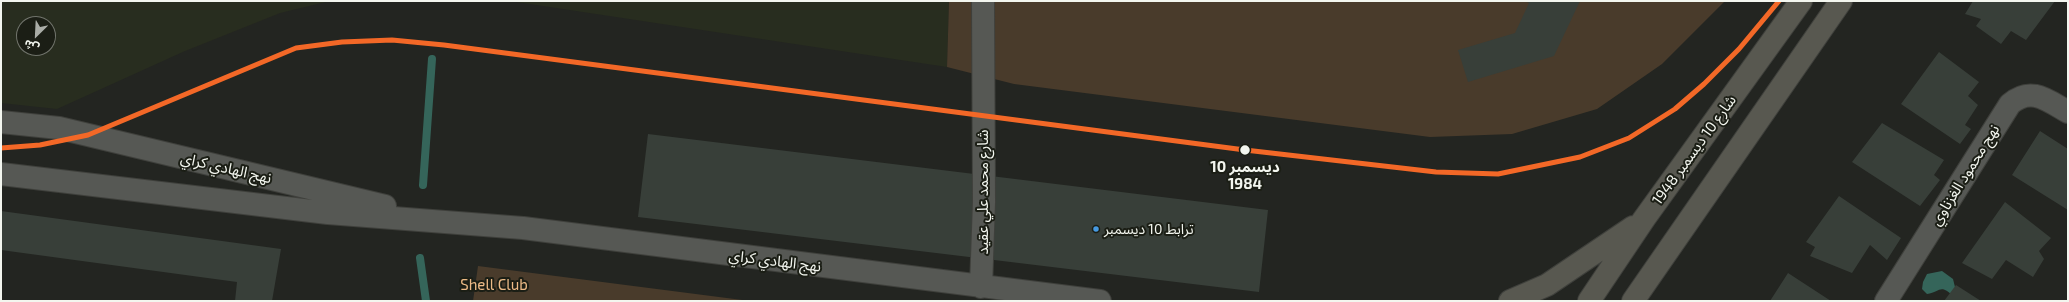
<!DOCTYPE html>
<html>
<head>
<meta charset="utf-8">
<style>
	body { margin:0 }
	#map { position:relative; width:2069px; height:302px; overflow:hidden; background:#232521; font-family:"Exo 2","Noto Sans Arabic",sans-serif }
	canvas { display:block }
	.frame { position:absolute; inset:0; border:2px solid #f3f6ef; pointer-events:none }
	.north { position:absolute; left:16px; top:16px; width:40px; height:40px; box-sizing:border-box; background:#1b1e15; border:1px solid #71746c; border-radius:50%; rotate:204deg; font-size:11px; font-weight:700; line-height:16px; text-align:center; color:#f3f6ef }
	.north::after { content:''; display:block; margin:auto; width:14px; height:18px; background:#aaada7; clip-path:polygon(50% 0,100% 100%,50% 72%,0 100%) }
</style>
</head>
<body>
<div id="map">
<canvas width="2069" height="302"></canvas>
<div class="frame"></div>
<div class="north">ش</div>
</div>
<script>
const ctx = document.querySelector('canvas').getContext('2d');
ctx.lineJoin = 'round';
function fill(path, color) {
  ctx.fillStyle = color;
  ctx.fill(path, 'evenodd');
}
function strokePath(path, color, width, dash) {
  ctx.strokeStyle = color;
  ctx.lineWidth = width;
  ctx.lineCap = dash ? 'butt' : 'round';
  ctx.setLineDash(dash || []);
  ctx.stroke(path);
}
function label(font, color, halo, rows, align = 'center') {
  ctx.font = font + ' "Exo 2","Noto Sans Arabic",sans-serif';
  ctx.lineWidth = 4;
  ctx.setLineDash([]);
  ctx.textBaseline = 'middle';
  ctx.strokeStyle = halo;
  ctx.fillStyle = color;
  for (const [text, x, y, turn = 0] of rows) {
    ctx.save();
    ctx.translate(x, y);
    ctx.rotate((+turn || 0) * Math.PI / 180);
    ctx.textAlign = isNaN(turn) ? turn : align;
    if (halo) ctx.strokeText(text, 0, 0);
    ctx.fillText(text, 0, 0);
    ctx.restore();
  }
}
fill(new Path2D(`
	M 1,1 L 330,1 L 280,13 L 185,51 L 57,109 L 1,103 ZM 24,24 L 48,24 L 48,48 L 24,48 Z
	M 510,1 L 949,1 L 947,67 Z`), '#282d1f');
fill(new Path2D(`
	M 949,1 L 1725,1 L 1662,64 L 1597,109 L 1512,134 L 1430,137 L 1014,84 L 947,67 Z
	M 478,266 L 750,301 L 473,301 Z`), '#493b2b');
fill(new Path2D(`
	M 1942,271 L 1953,279 L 1956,291 L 1952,295 C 1940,284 1940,292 1927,294 L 1922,289 L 1923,282 L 1927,274 Z`), '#35655a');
strokePath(new Path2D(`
	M 423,185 L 432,59
	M 420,258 L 426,301`), '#35655a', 8);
fill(new Path2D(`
	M 1524,1 L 1580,1 L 1554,56 L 1468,82 L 1458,50 L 1515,33 L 1529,3 Z
	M 1973,1 L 2055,1 L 2026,40 L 2011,31 L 2001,44 L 1976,26 L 1981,19 L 1965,14 Z
	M 1939,52 L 1979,82 L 1968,96 L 1978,105 L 1965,125 L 1971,129 L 1960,144 L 1901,104 Z
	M 1882,123 L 1944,160 L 1934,175 L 1940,180 L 1920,206 L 1852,162 Z
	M 2040,131 L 2068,149 L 2068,210 L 2012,175 Z
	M 648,134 L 1268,210 L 1259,292 L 638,217 Z
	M 1839,196 L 1901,238 L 1887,260 L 1870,245 L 1852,273 L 1810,256 L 1815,247 L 1806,242 Z
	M 2005,202 L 2051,238 L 2039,251 L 2044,259 L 2033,277 L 2006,260 L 1992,279 L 1962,263 Z
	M 1,211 L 281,249 L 272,301 L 235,301 L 237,282 L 1,250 Z
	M 1788,273 L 1831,301 L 1770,301 Z
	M 1956,285 L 1981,301 L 1944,301 Z`), '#383f39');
const minor = new Path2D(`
	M 1886,301 L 2010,104 C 2031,86 2047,100 2068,112`);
const tertiary = new Path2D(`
	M 1,122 L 59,128 L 385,206
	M 1,174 L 328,213 L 523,228 L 1100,301
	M 981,287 L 984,202 L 983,1`);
const primary = new Path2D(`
	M 1510,301 L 1547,285 L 1633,227
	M 1589,301 L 1644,219 L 1801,1
	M 1633,301 L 1841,1`);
strokePath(minor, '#3f403c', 24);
strokePath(tertiary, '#3f403c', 24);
strokePath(primary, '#3f403c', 24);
strokePath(minor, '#565854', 22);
strokePath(tertiary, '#565854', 22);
strokePath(primary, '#585850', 22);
strokePath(new Path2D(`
	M 1,148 L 40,145 L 88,135 L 296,48 L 342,42 L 392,40 L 444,45 L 1245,150 L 1436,172 L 1498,174 L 1580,157 L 1629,138 L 1675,109 L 1704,84 L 1739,49 L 1779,1`), '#f36827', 5);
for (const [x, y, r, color] of [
	[1245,150,5.5,"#f3f6ef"],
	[1096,229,3.5,"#4699e1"]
]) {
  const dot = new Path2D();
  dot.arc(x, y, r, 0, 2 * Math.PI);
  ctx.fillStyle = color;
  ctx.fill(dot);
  strokePath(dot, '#1b1e15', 1.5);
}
label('14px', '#f3f6ef', '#1b1e15', [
	["ترابط 10 ديسمبر",1104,229]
], 'left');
label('15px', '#f3f6ef', '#1b1e15', [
	["شارع 10 ديسمبر 1948",1694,150,-54],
	["نهج الهادي كراي",226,168,13],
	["نهج محمود الغزناوي",1965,175,-58],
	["شارع محمد علي عقيد",983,192,-90],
	["نهج الهادي كراي",775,261,7]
]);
label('bold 15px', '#f3f6ef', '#1b1e15', [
	["10 ديسمبر",1245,167],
	["1984",1245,184]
]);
label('15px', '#edbb87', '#1b1e15', [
	["Shell Club",494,285]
]);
</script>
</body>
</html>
